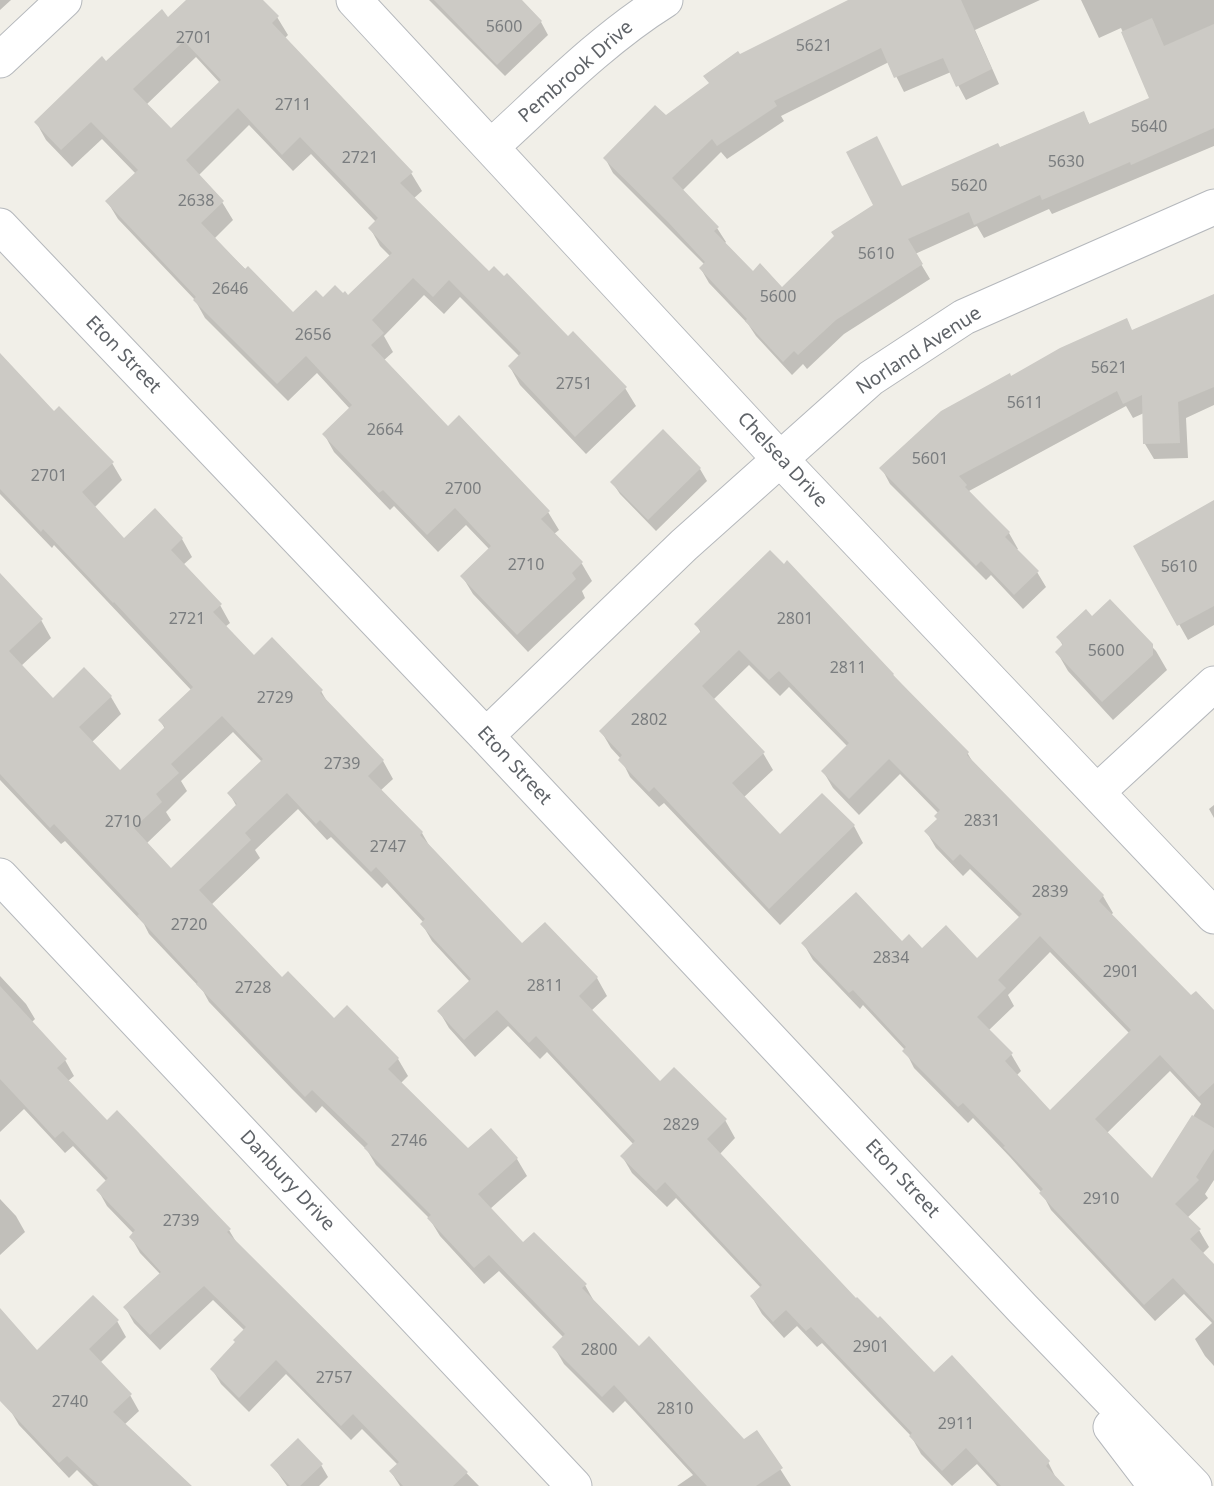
<!DOCTYPE html>
<html>
<head>
<meta charset="utf-8">
<style>
	body { margin:0 }
	canvas { display:block; background:#f1efe8 }
</style>
</head>
<body>
<canvas width="1214" height="1486"></canvas>
<script>
const ctx = document.querySelector('canvas').getContext('2d');
ctx.lineJoin = 'round';
function fill(path, color) {
  ctx.fillStyle = color;
  ctx.fill(path, 'evenodd');
}
function strokePath(path, color, width, dash) {
  ctx.strokeStyle = color;
  ctx.lineWidth = width;
  ctx.lineCap = dash ? 'butt' : 'round';
  ctx.setLineDash(dash || []);
  ctx.stroke(path);
}
function label(font, color, halo, rows, align = 'center') {
  ctx.font = font + ' "Noto Sans",sans-serif';
  ctx.lineWidth = 5;
  ctx.setLineDash([]);
  ctx.textBaseline = 'middle';
  ctx.strokeStyle = halo;
  ctx.fillStyle = color;
  for (const [text, x, y, turn = 0] of rows) {
    ctx.save();
    ctx.translate(x, y);
    ctx.rotate((+turn || 0) * Math.PI / 180);
    ctx.textAlign = isNaN(turn) ? turn : align;
    if (halo) ctx.strokeText(text, 0, 0);
    ctx.fillText(text, 0, 0);
    ctx.restore();
  }
}
fill(new Path2D(`
	M 0,0 L 11,0 L 0,10 Z
	M 188,0 L 261,0 L 277,17 L 288,35 L 284,39 L 411,173 L 422,191 L 413,199 L 489,273 L 625,388 L 636,406 L 586,454 L 520,385 L 510,367 L 520,357 L 460,297 L 444,314 L 424,295 L 384,336 L 393,352 L 383,361 L 448,428 L 548,512 L 559,530 L 554,534 L 582,564 L 592,581 L 582,591 L 585,598 L 528,652 L 473,594 L 462,576 L 490,550 L 466,525 L 438,552 L 394,506 L 390,510 L 334,452 L 324,434 L 350,409 L 317,373 L 288,401 L 205,318 L 195,300 L 118,219 L 107,201 L 136,174 L 102,139 L 72,167 L 46,140 L 36,122 L 106,63 L 168,19 ZM 196,57 L 220,83 L 171,131 L 146,105 ZM 249,125 L 293,171 L 311,154 L 376,222 L 370,228 L 380,246 L 391,257 L 348,297 L 293,315 L 214,239 L 233,220 L 222,202 L 198,176 Z
	M 429,0 L 519,0 L 541,22 L 548,35 L 505,76 Z
	M 852,0 L 1040,0 L 975,30 L 999,84 L 966,100 L 951,72 L 904,92 L 889,62 L 781,116 L 784,121 L 727,159 L 721,152 L 682,191 L 717,228 L 726,242 L 724,244 L 753,274 L 782,289 L 902,188 L 1083,113 L 1090,125 L 1151,98 L 1121,28 L 1099,38 L 1081,0 L 1214,0 L 1214,146 L 1052,214 L 1049,209 L 984,238 L 977,226 L 915,254 L 930,279 L 844,334 L 807,369 L 803,364 L 792,375 L 756,336 L 748,324 L 709,283 L 701,269 L 705,265 L 613,173 L 605,158 L 710,85 L 740,56 Z
	M 1214,296 L 1214,405 L 1186,418 L 1188,458 L 1154,459 L 1145,444 L 1144,413 L 1133,418 L 1126,406 L 969,491 L 1009,533 L 1018,549 L 1016,550 L 1037,572 L 1046,587 L 1023,609 L 991,575 L 986,580 L 890,484 L 882,469 L 1011,378 L 1133,332 Z
	M 0,355 L 54,414 L 112,463 L 122,480 L 94,508 L 124,540 L 155,511 L 182,539 L 192,557 L 183,565 L 220,605 L 230,623 L 225,627 L 254,657 L 321,691 L 329,705 L 383,761 L 393,779 L 380,791 L 422,833 L 430,847 L 522,946 L 597,978 L 607,996 L 591,1011 L 660,1084 L 725,1120 L 735,1138 L 719,1155 L 856,1301 L 934,1374 L 1048,1462 L 1060,1486 L 997,1486 L 977,1464 L 952,1486 L 921,1454 L 911,1436 L 822,1343 L 817,1347 L 797,1326 L 784,1338 L 762,1314 L 752,1297 L 761,1288 L 676,1198 L 667,1207 L 632,1173 L 622,1156 L 634,1145 L 547,1052 L 540,1059 L 508,1026 L 475,1057 L 449,1028 L 439,1011 L 470,982 L 432,941 L 422,924 L 424,923 L 387,883 L 382,888 L 331,837 L 327,840 L 298,809 L 255,850 L 260,858 L 211,905 L 282,979 L 334,1021 L 398,1059 L 408,1076 L 400,1084 L 468,1151 L 517,1159 L 527,1176 L 490,1209 L 523,1245 L 585,1285 L 595,1303 L 639,1348 L 744,1441 L 757,1433 L 791,1486 L 677,1486 L 693,1475 L 625,1401 L 613,1413 L 564,1364 L 554,1347 L 564,1338 L 499,1271 L 484,1284 L 440,1236 L 429,1218 L 376,1165 L 367,1150 L 322,1106 L 316,1113 L 292,1089 L 209,1002 L 203,991 L 149,934 L 144,924 L 65,841 L 61,844 L 0,780 L 0,577 L 41,620 L 51,638 L 21,666 L 53,700 L 111,697 L 121,714 L 91,743 L 120,772 L 165,729 L 160,720 L 192,691 L 54,545 L 52,548 L 0,494 ZM 233,732 L 262,762 L 229,793 L 237,807 L 171,871 L 146,844 L 171,820 L 166,812 L 187,791 L 181,781 Z
	M 700,469 L 707,481 L 656,531 L 620,494 L 612,482 Z
	M 1214,502 L 1214,625 L 1188,640 L 1135,546 Z
	M 1110,602 L 1156,651 L 1167,670 L 1113,720 L 1068,671 L 1057,652 L 1063,646 L 1058,637 L 1092,619 Z
	M 696,624 L 893,675 L 968,754 L 974,764 L 1103,896 L 1113,913 L 1111,915 L 1191,997 L 1214,1013 L 1214,1180 L 1205,1194 L 1208,1198 L 1187,1218 L 1199,1230 L 1209,1247 L 1202,1254 L 1214,1266 L 1214,1366 L 1205,1356 L 1195,1339 L 1212,1323 L 1184,1294 L 1155,1321 L 1051,1210 L 1042,1193 L 1010,1157 L 973,1118 L 968,1123 L 914,1068 L 905,1050 L 863,1005 L 860,1009 L 813,960 L 803,943 L 902,943 L 922,950 L 977,960 L 1020,918 L 970,869 L 963,876 L 936,848 L 926,831 L 938,820 L 939,814 L 900,774 L 859,815 L 833,788 L 823,771 L 848,747 L 789,687 L 780,696 L 749,665 L 713,700 L 763,753 L 773,770 L 743,798 L 780,836 L 854,826 L 863,843 L 780,925 L 664,803 L 659,807 L 630,777 L 621,759 L 611,748 L 601,731 L 701,633 ZM 1050,952 L 1130,1034 L 1050,1112 L 1016,1076 L 1021,1071 L 1011,1054 L 988,1031 L 1014,1006 L 1008,995 ZM 1170,1071 L 1201,1104 L 1152,1181 L 1106,1134 Z
	M 1214,805 L 1214,818 L 1209,809 Z
	M 0,976 L 26,1004 L 35,1019 L 31,1023 L 65,1060 L 74,1076 L 68,1081 L 107,1123 L 229,1230 L 238,1245 L 408,1413 L 479,1486 L 400,1486 L 391,1472 L 398,1465 L 362,1429 L 351,1440 L 286,1374 L 249,1412 L 221,1384 L 212,1369 L 245,1331 L 213,1300 L 160,1350 L 134,1323 L 125,1307 L 161,1275 L 140,1253 L 131,1237 L 134,1234 L 107,1206 L 98,1190 L 107,1182 L 73,1146 L 65,1153 L 24,1109 L 0,1132 Z
	M 0,1199 L 16,1216 L 25,1232 L 0,1255 Z
	M 0,1311 L 37,1353 L 117,1321 L 126,1337 L 100,1363 L 130,1395 L 139,1411 L 124,1425 L 186,1486 L 93,1486 L 77,1470 L 69,1478 L 19,1425 L 0,1393 Z
	M 272,1465 L 321,1465 L 328,1477 L 319,1486 L 287,1486 Z`), '#0003');
fill(new Path2D(`
	M 186,0 L 263,0 L 279,16 L 272,23 L 413,172 L 400,183 L 489,271 L 494,266 L 504,276 L 507,273 L 568,336 L 573,331 L 627,387 L 575,437 L 508,366 L 521,353 L 449,280 L 433,297 L 413,278 L 372,320 L 384,333 L 371,345 L 448,426 L 459,415 L 550,511 L 541,519 L 583,562 L 572,573 L 576,579 L 517,635 L 460,576 L 491,546 L 455,508 L 427,535 L 383,490 L 379,493 L 322,434 L 352,405 L 306,356 L 277,384 L 193,300 L 196,297 L 105,201 L 138,170 L 91,122 L 61,150 L 34,122 L 102,56 L 106,61 L 162,9 L 168,17 ZM 184,41 L 221,80 L 171,128 L 133,89 ZM 238,108 L 282,155 L 300,137 L 378,218 L 368,228 L 392,253 L 348,295 L 345,291 L 343,293 L 335,285 L 323,297 L 316,290 L 293,312 L 248,266 L 245,269 L 201,223 L 224,201 L 186,160 Z
	M 434,0 L 522,0 L 542,21 L 497,65 Z
	M 848,0 L 961,0 L 992,69 L 956,87 L 943,58 L 894,78 L 881,48 L 774,101 L 777,106 L 717,146 L 712,139 L 672,178 L 719,227 L 714,231 L 753,271 L 760,263 L 782,287 L 834,236 L 831,232 L 873,205 L 846,152 L 877,136 L 902,186 L 998,143 L 1000,147 L 1084,111 L 1089,124 L 1149,98 L 1121,32 L 1152,18 L 1164,46 L 1214,24 L 1214,128 L 1131,165 L 1130,162 L 1042,200 L 1040,195 L 974,225 L 969,212 L 908,239 L 923,264 L 836,320 L 798,355 L 794,351 L 783,362 L 745,321 L 747,319 L 699,268 L 705,262 L 668,222 L 603,158 L 655,105 L 666,115 L 709,83 L 703,76 L 738,51 L 740,54 Z
	M 1214,294 L 1214,387 L 1178,402 L 1180,443 L 1143,444 L 1142,395 L 1123,404 L 1117,391 L 959,476 L 967,485 L 965,487 L 1010,532 L 1005,537 L 1039,571 L 1014,595 L 981,561 L 976,566 L 879,468 L 941,411 L 1010,373 L 1011,376 L 1060,348 L 1127,318 L 1132,330 Z
	M 0,353 L 54,411 L 59,406 L 114,462 L 82,492 L 124,538 L 155,508 L 183,538 L 171,550 L 222,604 L 213,612 L 254,655 L 272,637 L 323,690 L 320,693 L 384,760 L 368,776 L 423,832 L 420,835 L 522,943 L 545,922 L 598,977 L 579,996 L 660,1081 L 674,1067 L 727,1119 L 707,1139 L 856,1298 L 857,1297 L 878,1318 L 880,1316 L 934,1372 L 952,1355 L 1050,1461 L 1046,1466 L 1065,1486 L 1001,1486 L 966,1448 L 942,1471 L 909,1436 L 912,1433 L 811,1327 L 806,1331 L 786,1310 L 773,1322 L 750,1296 L 762,1285 L 665,1182 L 656,1191 L 620,1156 L 635,1141 L 536,1036 L 529,1043 L 497,1010 L 464,1040 L 437,1011 L 471,979 L 420,924 L 425,919 L 376,867 L 371,872 L 320,820 L 316,824 L 287,793 L 245,833 L 251,840 L 199,890 L 282,977 L 288,971 L 334,1018 L 347,1005 L 399,1058 L 388,1069 L 468,1148 L 491,1128 L 518,1158 L 478,1194 L 523,1242 L 534,1232 L 587,1284 L 582,1288 L 639,1346 L 649,1336 L 744,1439 L 757,1430 L 783,1468 L 756,1486 L 707,1486 L 614,1385 L 602,1397 L 552,1347 L 565,1334 L 489,1255 L 474,1268 L 427,1218 L 431,1215 L 364,1148 L 368,1144 L 312,1090 L 305,1097 L 196,984 L 198,982 L 137,916 L 139,914 L 54,824 L 50,828 L 0,774 L 0,573 L 43,619 L 9,651 L 53,698 L 84,667 L 112,696 L 79,727 L 120,770 L 165,727 L 158,720 L 193,687 L 114,602 L 113,603 L 43,529 L 41,532 L 0,489 ZM 222,716 L 263,759 L 227,793 L 237,804 L 171,868 L 134,828 L 162,802 L 156,794 L 179,773 L 171,764 Z
	M 663,429 L 701,468 L 648,520 L 610,482 Z
	M 1214,500 L 1214,606 L 1177,626 L 1133,546 Z
	M 770,550 L 784,564 L 787,560 L 894,674 L 893,675 L 969,752 L 967,755 L 1104,895 L 1099,901 L 1191,995 L 1196,991 L 1214,1010 L 1214,1083 L 1199,1097 L 1160,1055 L 1095,1119 L 1152,1178 L 1192,1115 L 1214,1128 L 1214,1149 L 1196,1177 L 1199,1180 L 1175,1204 L 1201,1229 L 1190,1239 L 1214,1264 L 1214,1321 L 1173,1278 L 1144,1305 L 1039,1193 L 1043,1189 L 1003,1147 L 1005,1146 L 963,1103 L 958,1107 L 902,1051 L 906,1047 L 853,990 L 849,993 L 801,943 L 856,892 L 902,941 L 909,934 L 922,948 L 946,925 L 977,958 L 1022,914 L 960,854 L 953,861 L 924,831 L 937,819 L 934,816 L 940,810 L 889,759 L 849,799 L 821,771 L 849,743 L 779,671 L 769,680 L 739,650 L 702,686 L 765,752 L 732,783 L 780,834 L 822,793 L 855,825 L 769,909 L 654,787 L 649,792 L 618,760 L 622,755 L 599,731 L 701,631 L 694,624 ZM 1040,936 L 1131,1030 L 1050,1110 L 1005,1061 L 1013,1053 L 977,1017 L 1006,988 L 998,980 Z
	M 1110,599 L 1153,644 L 1153,655 L 1102,702 L 1055,652 L 1063,644 L 1056,637 L 1086,609 L 1092,616 Z
	M 0,986 L 67,1059 L 57,1068 L 107,1120 L 117,1110 L 231,1229 L 227,1232 L 468,1472 L 453,1486 L 403,1486 L 389,1471 L 399,1462 L 353,1414 L 341,1426 L 276,1360 L 239,1398 L 210,1369 L 235,1342 L 233,1340 L 246,1327 L 204,1286 L 150,1335 L 123,1307 L 161,1272 L 129,1237 L 135,1230 L 96,1190 L 108,1178 L 63,1131 L 55,1138 L 0,1079 Z
	M 93,1295 L 119,1320 L 89,1349 L 132,1394 L 113,1412 L 192,1486 L 99,1486 L 67,1456 L 59,1463 L 0,1401 L 0,1308 L 37,1350 Z
	M 298,1438 L 323,1464 L 300,1486 L 290,1486 L 270,1465 Z`), '#cccac5');
const street = new Path2D(`
	M 354,0 L 779,458 L 1214,916
	M 0,60 L 64,0
	M 491,147 C 546,97 601,40 665,0
	M 0,226 L 486,736 L 1023,1309 L 1194,1486
	M 486,736 L 684,545 L 871,378 L 964,317 L 1214,207
	M 1097,792 L 1214,684
	M 0,876 L 574,1486
	M 1111,1427 L 1156,1486`);
strokePath(street, '#b5b8bc', 37);
strokePath(street, '#fff', 35);
label('16px', '#7a7d7f', null, [
	["5600",504,27],
	["2701",194,38],
	["5621",814,46],
	["2711",293,105],
	["5640",1149,127],
	["2721",360,158],
	["5630",1066,162],
	["5620",969,186],
	["2638",196,201],
	["5610",876,254],
	["2646",230,289],
	["5600",778,297],
	["2656",313,335],
	["5621",1109,368],
	["2751",574,384],
	["5611",1025,403],
	["2664",385,430],
	["5601",930,459],
	["2701",49,476],
	["2700",463,489],
	["2710",526,565],
	["5610",1179,567],
	["2721",187,619],
	["2801",795,619],
	["5600",1106,651],
	["2811",848,668],
	["2729",275,698],
	["2802",649,720],
	["2739",342,764],
	["2831",982,821],
	["2710",123,822],
	["2747",388,847],
	["2839",1050,892],
	["2720",189,925],
	["2834",891,958],
	["2901",1121,972],
	["2811",545,986],
	["2728",253,988],
	["2829",681,1125],
	["2746",409,1141],
	["2910",1101,1199],
	["2739",181,1221],
	["2901",871,1347],
	["2800",599,1350],
	["2757",334,1378],
	["2740",70,1402],
	["2810",675,1409],
	["2911",956,1424]
]);
label('19px', '#5f6368', '#fff', [
	["Pembrook Drive",576,72,-41],
	["Norland Avenue",919,351,-33],
	["Eton Street",123,355,46],
	["Chelsea Drive",782,460,47],
	["Eton Street",514,766,47],
	["Eton Street",902,1179,47],
	["Danbury Drive",287,1181,47]
]);
</script>
</body>
</html>
